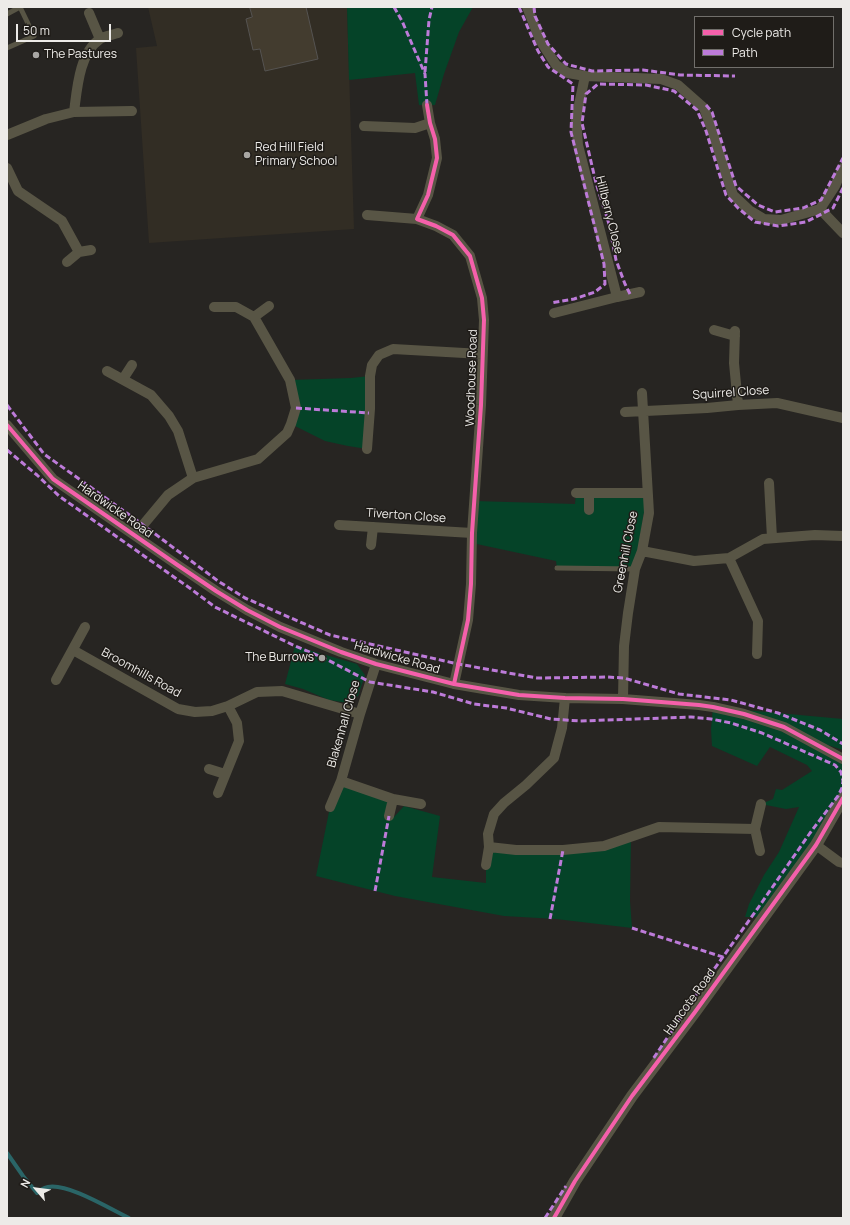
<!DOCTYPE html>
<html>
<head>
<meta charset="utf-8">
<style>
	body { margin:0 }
	#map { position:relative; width:850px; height:1225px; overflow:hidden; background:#272522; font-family:Manrope,sans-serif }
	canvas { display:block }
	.frame { position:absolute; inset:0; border:8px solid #edebe8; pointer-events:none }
	.legend { position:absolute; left:694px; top:16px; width:140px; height:52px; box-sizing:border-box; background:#1f1c18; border:1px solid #716f6b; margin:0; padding:5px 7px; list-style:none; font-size:12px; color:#edebe8 }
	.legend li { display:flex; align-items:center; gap:8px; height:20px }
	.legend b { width:20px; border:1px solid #716f6b }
	.north { position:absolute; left:16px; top:1169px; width:40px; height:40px; -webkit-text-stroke:3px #1f1c18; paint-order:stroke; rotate:298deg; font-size:11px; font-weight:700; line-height:16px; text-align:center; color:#edebe8 }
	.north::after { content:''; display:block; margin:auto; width:14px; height:18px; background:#edebe8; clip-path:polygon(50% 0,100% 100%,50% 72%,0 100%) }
	.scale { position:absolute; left:16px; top:24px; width:95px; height:18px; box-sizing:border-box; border:2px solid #edebe8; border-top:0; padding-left:5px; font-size:12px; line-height:14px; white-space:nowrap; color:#edebe8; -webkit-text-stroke:3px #1f1c18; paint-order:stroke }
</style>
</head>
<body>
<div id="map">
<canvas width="850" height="1225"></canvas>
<div class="frame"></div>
<ul class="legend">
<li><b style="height:5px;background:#f560ab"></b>Cycle path</li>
<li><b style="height:5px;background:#bd7bd9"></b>Path</li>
</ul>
<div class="north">N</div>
<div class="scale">50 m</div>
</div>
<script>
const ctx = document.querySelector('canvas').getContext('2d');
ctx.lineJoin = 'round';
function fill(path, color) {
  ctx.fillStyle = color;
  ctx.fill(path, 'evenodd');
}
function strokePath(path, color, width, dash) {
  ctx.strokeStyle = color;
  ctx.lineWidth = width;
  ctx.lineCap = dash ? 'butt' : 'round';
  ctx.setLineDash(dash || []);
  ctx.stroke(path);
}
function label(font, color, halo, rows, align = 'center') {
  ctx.font = font + ' Manrope,sans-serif';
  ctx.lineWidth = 3;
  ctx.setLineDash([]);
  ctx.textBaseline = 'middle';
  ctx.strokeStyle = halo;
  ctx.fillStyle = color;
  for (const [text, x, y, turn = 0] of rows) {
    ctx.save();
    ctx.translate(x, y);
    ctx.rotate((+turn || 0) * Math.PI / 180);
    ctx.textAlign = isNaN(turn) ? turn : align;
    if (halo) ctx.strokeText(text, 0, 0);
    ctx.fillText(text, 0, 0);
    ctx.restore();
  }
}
fill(new Path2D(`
	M 148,7 L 347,7 L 354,229 L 149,243 L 136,48 L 157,46 Z`), '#322d24');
fill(new Path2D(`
	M 347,7 L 473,7 L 459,32 L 444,74 L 435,105 L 419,105 L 415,73 L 349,80 Z
	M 370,376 L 367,449 L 348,446 L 325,441 L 291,424 L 296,408 L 290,380 L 351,378 Z
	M 576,493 L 647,493 L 635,569 L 557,568 L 556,561 L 472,543 L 475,501 L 575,504 Z
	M 295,646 L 357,664 L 365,675 L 358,696 L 348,703 L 329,700 L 303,689 L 285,684 Z
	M 713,707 L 843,719 L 843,750 L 816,741 L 843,759 L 843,798 L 763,917 L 745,917 L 749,904 L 764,875 L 779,852 L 799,807 L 786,809 L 761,804 L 773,799 L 776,789 L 782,790 L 812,771 L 807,765 L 770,747 L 757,766 L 712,746 L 711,729 Z
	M 341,781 L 393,799 L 389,816 L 394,817 L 404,806 L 440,816 L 432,877 L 486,883 L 486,865 L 489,847 L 563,850 L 631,836 L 630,901 L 632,928 L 556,919 L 504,916 L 395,896 L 316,876 L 330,807 Z`), '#054328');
strokePath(new Path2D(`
	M 7,1153 L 23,1176 L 37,1193 C 40,1190 44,1188 48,1187 C 68,1183 110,1209 129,1218`), '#2a6567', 4);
const building = new Path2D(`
	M 250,7 L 306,7 L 318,59 L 265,71 L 260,49 L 253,50 L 246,19 L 252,17 Z`);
fill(building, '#433c2f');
strokePath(building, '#555351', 1);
strokePath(new Path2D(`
	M 7,14 L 20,7 L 34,36 L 7,48
	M 557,568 L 635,569`), '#585545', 5);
strokePath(new Path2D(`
	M 527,7 L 540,40 L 556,65 L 568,73 L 585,76 L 661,79 L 678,85 L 704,108 L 711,127 L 733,195 L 749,210 L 764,219 L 781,220 L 820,209 L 835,186 L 843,168
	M 89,13 L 100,39
	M 427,105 L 430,123 L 435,139 L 437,158 L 428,195 L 417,219 L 436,226 L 453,235 L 470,256 L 482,298 L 484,320 L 481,405 L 472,533 L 471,584 L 468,620 L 454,684
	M 74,112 C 77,90 79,53 100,39 C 104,36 112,35 118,33
	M 364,126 L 415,128 L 430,123
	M 7,135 L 46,119 L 74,112 L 132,111
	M 7,168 L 18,191 L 62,221 L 79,252 L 91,250
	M 820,209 L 843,233
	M 367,215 L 417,219
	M 67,262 L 79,252
	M 617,297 L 640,292
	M 554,313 L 617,297 L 578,145 L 576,119 L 585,76
	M 254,317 L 269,306
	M 714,330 L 735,336
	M 735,331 L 734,363 L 738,405
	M 107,371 L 151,395 L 169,416 L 178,431 L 193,478
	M 123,379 L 132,365
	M 625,412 L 707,408 L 738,405 L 777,403 L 843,418
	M 7,425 L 53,479 L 176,564 L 216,591 L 247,610 L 280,627 L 341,652 L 376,664 L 454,684 L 519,695 L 565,698 L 623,699 L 699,705 L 713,707 L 744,714 L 784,727 L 843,759
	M 367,449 L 370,409 L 370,376 L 372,365 L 379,355 L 393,349 L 482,354
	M 769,483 L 772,538
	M 576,493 L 647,493
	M 589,493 L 589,510
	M 339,525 L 472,533
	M 136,536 L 143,525 L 168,495 L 193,478 L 258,459 L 287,433 L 291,424 L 296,408 L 290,380 L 254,317 L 236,307 L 214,307
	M 371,545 L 373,527
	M 642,551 L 694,561 L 729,558 L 763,539 L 815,535 L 843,536
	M 729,558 L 758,621 L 757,654
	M 73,650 L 178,709 L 195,712 L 212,711 L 228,706 L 257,692 L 282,691 L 360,714
	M 376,664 L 360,714 L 341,781 L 393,799 L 421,804
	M 56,680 L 85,627
	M 565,698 L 562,728 L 554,758 L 526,785 L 504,803 L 494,814 L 488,834 L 489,847 L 516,850 L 563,850 L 604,846 L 659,827 L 755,829 L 760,851
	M 623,699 L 624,646 L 628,613 L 635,569 L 642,551 L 649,513 L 642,393
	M 209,769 L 225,774
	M 218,793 L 239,741 L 237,723 L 228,706
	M 330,807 L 341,781
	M 389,816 L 393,799
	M 755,829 L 761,804
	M 816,845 L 839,862 L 843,863
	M 486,865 L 489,847`), '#585545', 10);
strokePath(new Path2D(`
	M 554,1218 L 575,1181 L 632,1096 L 695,1012 L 816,845 L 843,798`), '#585545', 12);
strokePath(new Path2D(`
	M 394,7 L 402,21 L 425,74 L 427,105
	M 519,7 L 538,51 L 548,67 L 573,84 L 571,132 L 604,264 L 605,284 L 595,292 L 574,299 L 551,303
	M 534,7 L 535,16 L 548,44 L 566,64 L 592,71 L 643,70 L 680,75 L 735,76
	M 425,72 L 429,20 L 432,7
	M 706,105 L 712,112 L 736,186 L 758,205 L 775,212 L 803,208 L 821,200 L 843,158
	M 630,294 L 625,284 L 616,260 L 609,224 L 596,183 L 582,123 L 586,94 L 598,84 L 646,85 L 674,91 L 697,110 L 706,131 L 726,195 L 738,208 L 755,222 L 778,226 L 806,222 L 833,208 L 843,188
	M 7,405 L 44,454 L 131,516 L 218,581 L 245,598 L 330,635 L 458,664 L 503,672 L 537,678 L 608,677 L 624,678 L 679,694 L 731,700 L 778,713 L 820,730 L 843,744
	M 296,408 L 369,413
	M 7,450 L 37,475 L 59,496 L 191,589 L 215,607 L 295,646 L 324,658 L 370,682 L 433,692 L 474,704 L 506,708 L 551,719 L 580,721 L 691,717 L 711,719 L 731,723 L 762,733 L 835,765 L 841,772 L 843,781 L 842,788 L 838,796 L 810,833 L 758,908 L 702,986 L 653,1059
	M 375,891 L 389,816
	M 550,919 L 563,850
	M 632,928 L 726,958
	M 545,1218 L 566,1186`), '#bd7bd9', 3, [6, 3]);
strokePath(new Path2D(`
	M 427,105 L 430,123 L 435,139 L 437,158 L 428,195 L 417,219 L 436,226 L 453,235 L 470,256 L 482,298 L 484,320 L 481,405 L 472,533 L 471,584 L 468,620 L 454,684
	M 7,425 L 53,479 L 176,564 L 216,591 L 247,610 L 280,627 L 341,652 L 376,664 L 454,684 L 519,695 L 565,698 L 623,699 L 699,705 L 713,707 L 744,714 L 784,727 L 843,759
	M 554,1218 L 575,1181 L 632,1096 L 695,1012 L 816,845 L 843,798`), '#f560ab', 4);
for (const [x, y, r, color] of [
	[36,55,4,"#a8a6a3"],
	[247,155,4,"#a8a6a3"],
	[322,658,4,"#a8a6a3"]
]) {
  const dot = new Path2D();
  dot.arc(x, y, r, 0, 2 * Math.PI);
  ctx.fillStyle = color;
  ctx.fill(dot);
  strokePath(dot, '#1f1c18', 1.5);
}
label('12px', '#edebe8', '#1f1c18', [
	["The Pastures",44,55],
	["Red Hill Field",255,148],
	["Primary School",255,162],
	["The Burrows",314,658,"right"]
], 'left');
label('12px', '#edebe8', '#1f1c18', [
	["Hillberry Close",609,215,76],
	["Woodhouse Road",472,378,-88],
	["Squirrel Close",731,393,-4],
	["Hardwicke Road",115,510,35],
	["Tiverton Close",406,516,4],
	["Greenhill Close",626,552,-79],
	["Hardwicke Road",397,658,16],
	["Broomhills Road",141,673,29],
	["Blakenhall Close",344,724,-74],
	["Huncote Road",690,1002,-54]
]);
</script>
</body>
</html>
